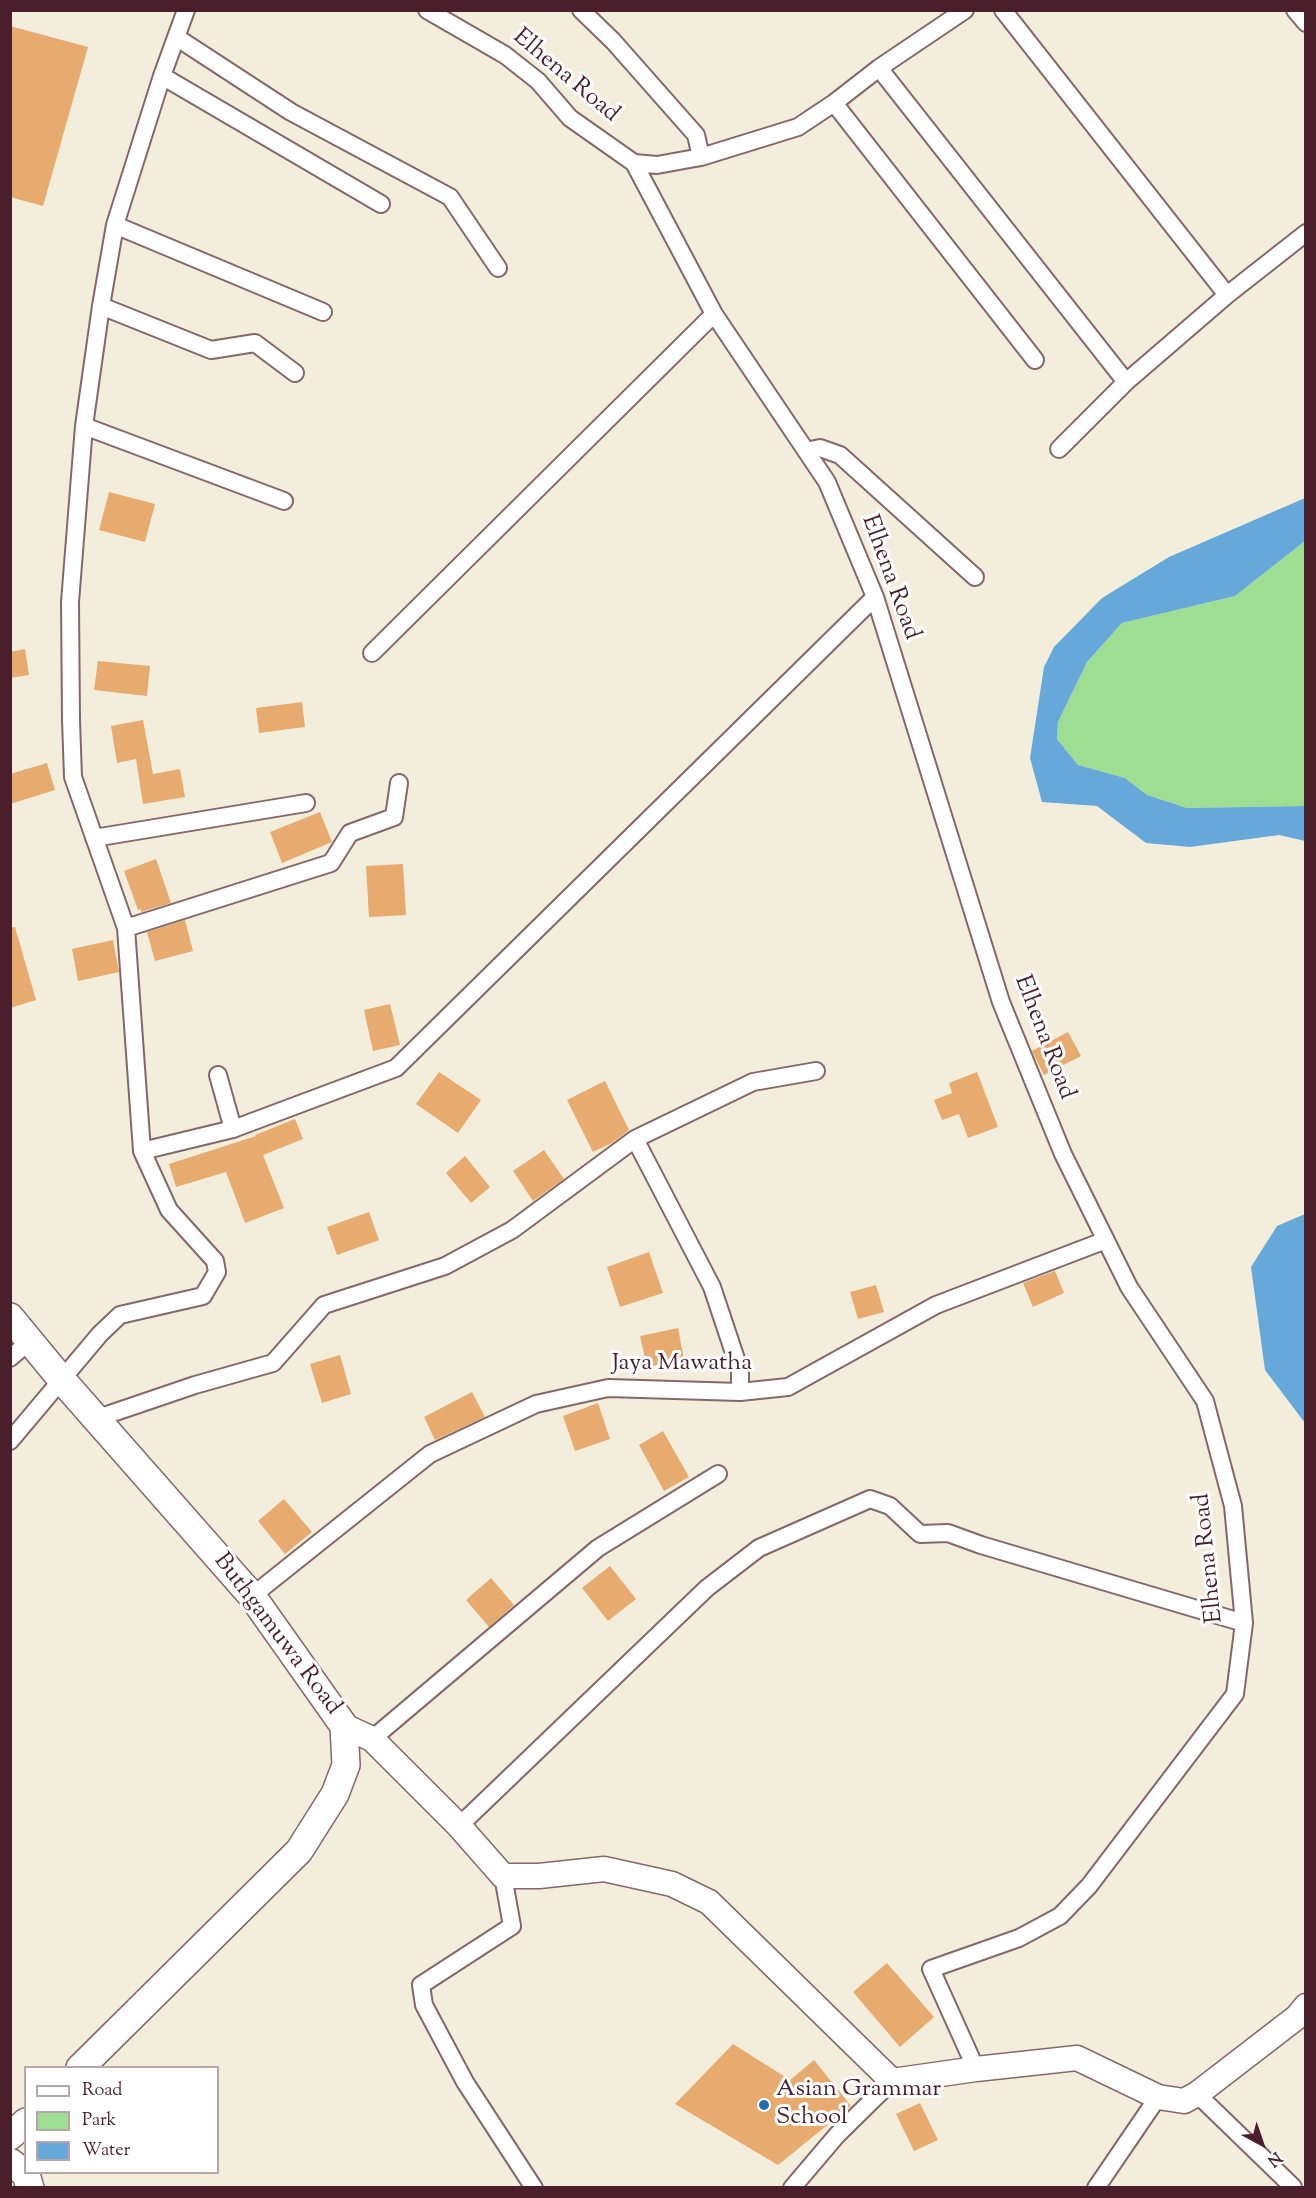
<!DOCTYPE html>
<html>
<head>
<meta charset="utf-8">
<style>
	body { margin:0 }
	#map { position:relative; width:1316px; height:2198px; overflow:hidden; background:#f3eedc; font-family:"Sorts Mill Goudy",serif }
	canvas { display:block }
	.frame { position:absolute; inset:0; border:12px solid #4a1f2b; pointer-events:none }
	.legend { position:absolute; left:24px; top:2066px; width:195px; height:108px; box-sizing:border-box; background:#fff; border:2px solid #b7a5aa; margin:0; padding:8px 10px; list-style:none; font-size:18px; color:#4a1f2b }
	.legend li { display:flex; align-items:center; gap:12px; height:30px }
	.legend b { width:30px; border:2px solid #b7a5aa }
	.north { position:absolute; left:1232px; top:2114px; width:60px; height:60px; -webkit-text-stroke:4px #fff; paint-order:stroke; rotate:140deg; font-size:16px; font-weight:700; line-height:24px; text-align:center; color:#4a1f2b }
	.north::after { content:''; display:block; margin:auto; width:21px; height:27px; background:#4a1f2b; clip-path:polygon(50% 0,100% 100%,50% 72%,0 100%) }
</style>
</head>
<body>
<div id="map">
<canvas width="1316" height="2198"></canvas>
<div class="frame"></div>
<ul class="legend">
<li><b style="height:8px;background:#fff"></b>Road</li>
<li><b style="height:16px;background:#9ede93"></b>Park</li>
<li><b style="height:16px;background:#65a8d9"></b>Water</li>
</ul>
<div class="north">N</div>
</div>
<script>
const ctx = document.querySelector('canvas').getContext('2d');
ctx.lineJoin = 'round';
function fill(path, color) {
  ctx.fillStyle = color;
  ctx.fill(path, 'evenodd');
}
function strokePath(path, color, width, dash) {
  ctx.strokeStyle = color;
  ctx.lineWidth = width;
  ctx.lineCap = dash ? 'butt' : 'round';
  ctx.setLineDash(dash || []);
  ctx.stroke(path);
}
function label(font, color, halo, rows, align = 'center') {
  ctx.font = font + ' "Sorts Mill Goudy",serif';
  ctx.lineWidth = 6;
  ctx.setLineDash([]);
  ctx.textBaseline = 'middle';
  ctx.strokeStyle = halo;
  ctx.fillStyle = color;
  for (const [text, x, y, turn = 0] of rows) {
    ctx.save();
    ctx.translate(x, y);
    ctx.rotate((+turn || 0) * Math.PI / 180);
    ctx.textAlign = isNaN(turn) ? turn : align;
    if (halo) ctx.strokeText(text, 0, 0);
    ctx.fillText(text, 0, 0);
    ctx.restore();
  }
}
fill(new Path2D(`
	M 1305,541 L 1305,806 L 1187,808 L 1147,795 L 1125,778 L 1078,765 L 1057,739 L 1058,722 L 1087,662 L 1122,623 L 1235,596 Z`), '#9ede93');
fill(new Path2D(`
	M 1305,498 L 1305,541 L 1235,596 L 1122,623 L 1087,662 L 1058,722 L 1057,739 L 1078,765 L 1125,778 L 1147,795 L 1187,808 L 1305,806 L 1305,841 L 1279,835 L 1190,847 L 1146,843 L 1097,806 L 1042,802 L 1030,758 L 1044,667 L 1054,647 L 1102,598 L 1169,557 Z
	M 1305,1214 L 1305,1423 L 1265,1370 L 1251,1267 L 1277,1226 Z`), '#65a8d9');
fill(new Path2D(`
	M 10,26 L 88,47 L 43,206 L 10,197 Z
	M 109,492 L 155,504 L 145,542 L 99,530 Z
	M 25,649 L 29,675 L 10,678 L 10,652 Z
	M 98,661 L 150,666 L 147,696 L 94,690 Z
	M 302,702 L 305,727 L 259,733 L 256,708 Z
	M 143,720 L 153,774 L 180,769 L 185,797 L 143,804 L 136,759 L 117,763 L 111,726 Z
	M 47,763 L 55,790 L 10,804 L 10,774 Z
	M 320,812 L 332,842 L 282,863 L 270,832 Z
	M 156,859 L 171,903 L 141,912 L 141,909 L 138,910 L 124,871 Z
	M 403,864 L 406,915 L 369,917 L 366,866 Z
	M 185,920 L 193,951 L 155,961 L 147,932 Z
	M 15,927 L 36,1000 L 10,1008 L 10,928 Z
	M 113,940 L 119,972 L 78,981 L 72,949 Z
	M 390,1004 L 400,1045 L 373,1051 L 364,1010 Z
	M 1068,1032 L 1081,1056 L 1044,1075 L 1032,1051 Z
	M 439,1072 L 481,1100 L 458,1133 L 416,1104 Z
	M 977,1072 L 998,1127 L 968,1138 L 959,1114 L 942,1120 L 934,1100 L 952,1093 L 949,1083 Z
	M 605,1081 L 629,1130 L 612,1143 L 593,1152 L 567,1100 Z
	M 295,1119 L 303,1139 L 263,1155 L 284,1208 L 245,1223 L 226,1172 L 176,1187 L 169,1164 L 256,1136 L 255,1135 Z
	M 544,1150 L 564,1179 L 533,1201 L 513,1171 Z
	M 465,1156 L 490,1187 L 471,1203 L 446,1173 Z
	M 369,1212 L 379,1240 L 337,1255 L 327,1227 Z
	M 649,1252 L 663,1293 L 620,1307 L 607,1267 Z
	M 1055,1271 L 1064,1293 L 1033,1307 L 1023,1283 Z
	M 876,1285 L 884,1312 L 858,1319 L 850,1292 Z
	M 678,1328 L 684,1360 L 647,1367 L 640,1336 Z
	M 340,1355 L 351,1394 L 322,1403 L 310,1364 Z
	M 472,1392 L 485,1417 L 435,1440 L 424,1417 Z
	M 598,1403 L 610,1439 L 575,1451 L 563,1416 Z
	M 663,1431 L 689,1477 L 664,1491 L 639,1445 Z
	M 284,1499 L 312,1532 L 285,1554 L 258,1521 Z
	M 610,1566 L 636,1599 L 608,1621 L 582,1588 Z
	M 491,1578 L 514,1605 L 489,1627 L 466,1600 Z
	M 887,1963 L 934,2017 L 900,2047 L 853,1992 Z
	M 733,2044 L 790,2080 L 814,2060 L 851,2106 L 778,2165 L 675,2104 Z
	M 920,2103 L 938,2140 L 914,2151 L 896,2114 Z`), '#e7aa6f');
const street = new Path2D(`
	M 427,10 L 505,55 L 538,81 L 570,118 L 634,163 L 714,314 L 827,482 L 875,597 L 1001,1002 L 1063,1154 L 1129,1287 L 1205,1401 L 1233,1506 L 1244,1623 L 1235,1694 L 1089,1886 L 1060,1916 L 1019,1938 L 931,1969 L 976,2069
	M 581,10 L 613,41 L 696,135 L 701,157
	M 1003,10 L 1227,295
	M 1295,10 L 1306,23
	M 176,37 L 291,112 L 450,197 L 498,268
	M 879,68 L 1126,382
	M 162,76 L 381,204
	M 834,103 L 1035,360
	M 634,163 L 657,165 L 701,157 L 798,127 L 834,103 L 879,68 L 965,10
	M 115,225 L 323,312
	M 101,306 L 211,350 L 255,343 L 295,373
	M 84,426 L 284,501
	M 1059,449 L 1126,382 L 1227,295 L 1306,233
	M 806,451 L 820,448 L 840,455 L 975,577
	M 372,653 L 714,314
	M 94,838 L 306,803
	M 126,928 L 331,863 L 350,833 L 394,817 L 399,783
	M 218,1075 L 233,1129
	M 635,1139 L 712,1287 L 740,1371 L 740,1392
	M 142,1151 L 233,1129 L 396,1068 L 875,597
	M 10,1358 L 30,1341
	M 98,1418 L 195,1385 L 273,1363 L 324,1305 L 445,1266 L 512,1230 L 635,1139 L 753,1082 L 816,1071
	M 10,1441 L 100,1334 L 120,1315 L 203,1296 L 217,1272 L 215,1261 L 169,1210 L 142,1151 L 126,928 L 73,777 L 71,720 L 70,602 L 84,426 L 101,306 L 115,225 L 162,76 L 186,10
	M 252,1596 L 430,1454 L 536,1404 L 608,1388 L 740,1392 L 788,1387 L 936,1305 L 1106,1240
	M 372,1739 L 598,1548 L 718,1474
	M 459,1826 L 707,1588 L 759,1548 L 870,1499 L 890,1506 L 920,1534 L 948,1533 L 981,1545 L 1244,1623
	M 503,1876 L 512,1926 L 421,1985 L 424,2005 L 465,2082 L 534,2188
	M 1197,2094 L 1293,2187
	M 792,2188 L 837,2135 L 892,2081
	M 1096,2188 L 1158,2097`);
const secondary = new Path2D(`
	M 344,1726 L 372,1739 L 459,1826 L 503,1876 L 539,1876 L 604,1869 L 672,1884 L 709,1902 L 892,2081 L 976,2069 L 1077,2058 L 1158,2097 L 1184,2101 L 1197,2094 L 1297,2017 L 1306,2006`);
const primary = new Path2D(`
	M 10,1317 L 62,1380 L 252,1596 L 344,1726 L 346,1765 L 335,1794 L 299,1851 L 80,2068
	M 10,2136 L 26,2122
	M 10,2162 L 26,2174 L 30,2188`);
strokePath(street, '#856769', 20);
strokePath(secondary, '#856769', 27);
strokePath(primary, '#856769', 30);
strokePath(street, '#fff', 16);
strokePath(secondary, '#fff', 24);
strokePath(primary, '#fff', 27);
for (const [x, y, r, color] of [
	[764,2105,6,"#1f6fb2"]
]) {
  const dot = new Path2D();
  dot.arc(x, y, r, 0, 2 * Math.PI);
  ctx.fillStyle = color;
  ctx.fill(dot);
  strokePath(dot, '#fff', 2);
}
label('24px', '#4a1f2b', '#fff', [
	["Elhena Road",565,77,40],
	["Elhena Road",889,578,70],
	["Elhena Road",1043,1038,69],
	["Jaya Mawatha",682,1365],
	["Elhena Road",1210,1558,-96],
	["Buthgamuwa Road",276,1635,53]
]);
label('24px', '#4a1f2b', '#fff', [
	["Asian Grammar",776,2091],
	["School",776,2119]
], 'left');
</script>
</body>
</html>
